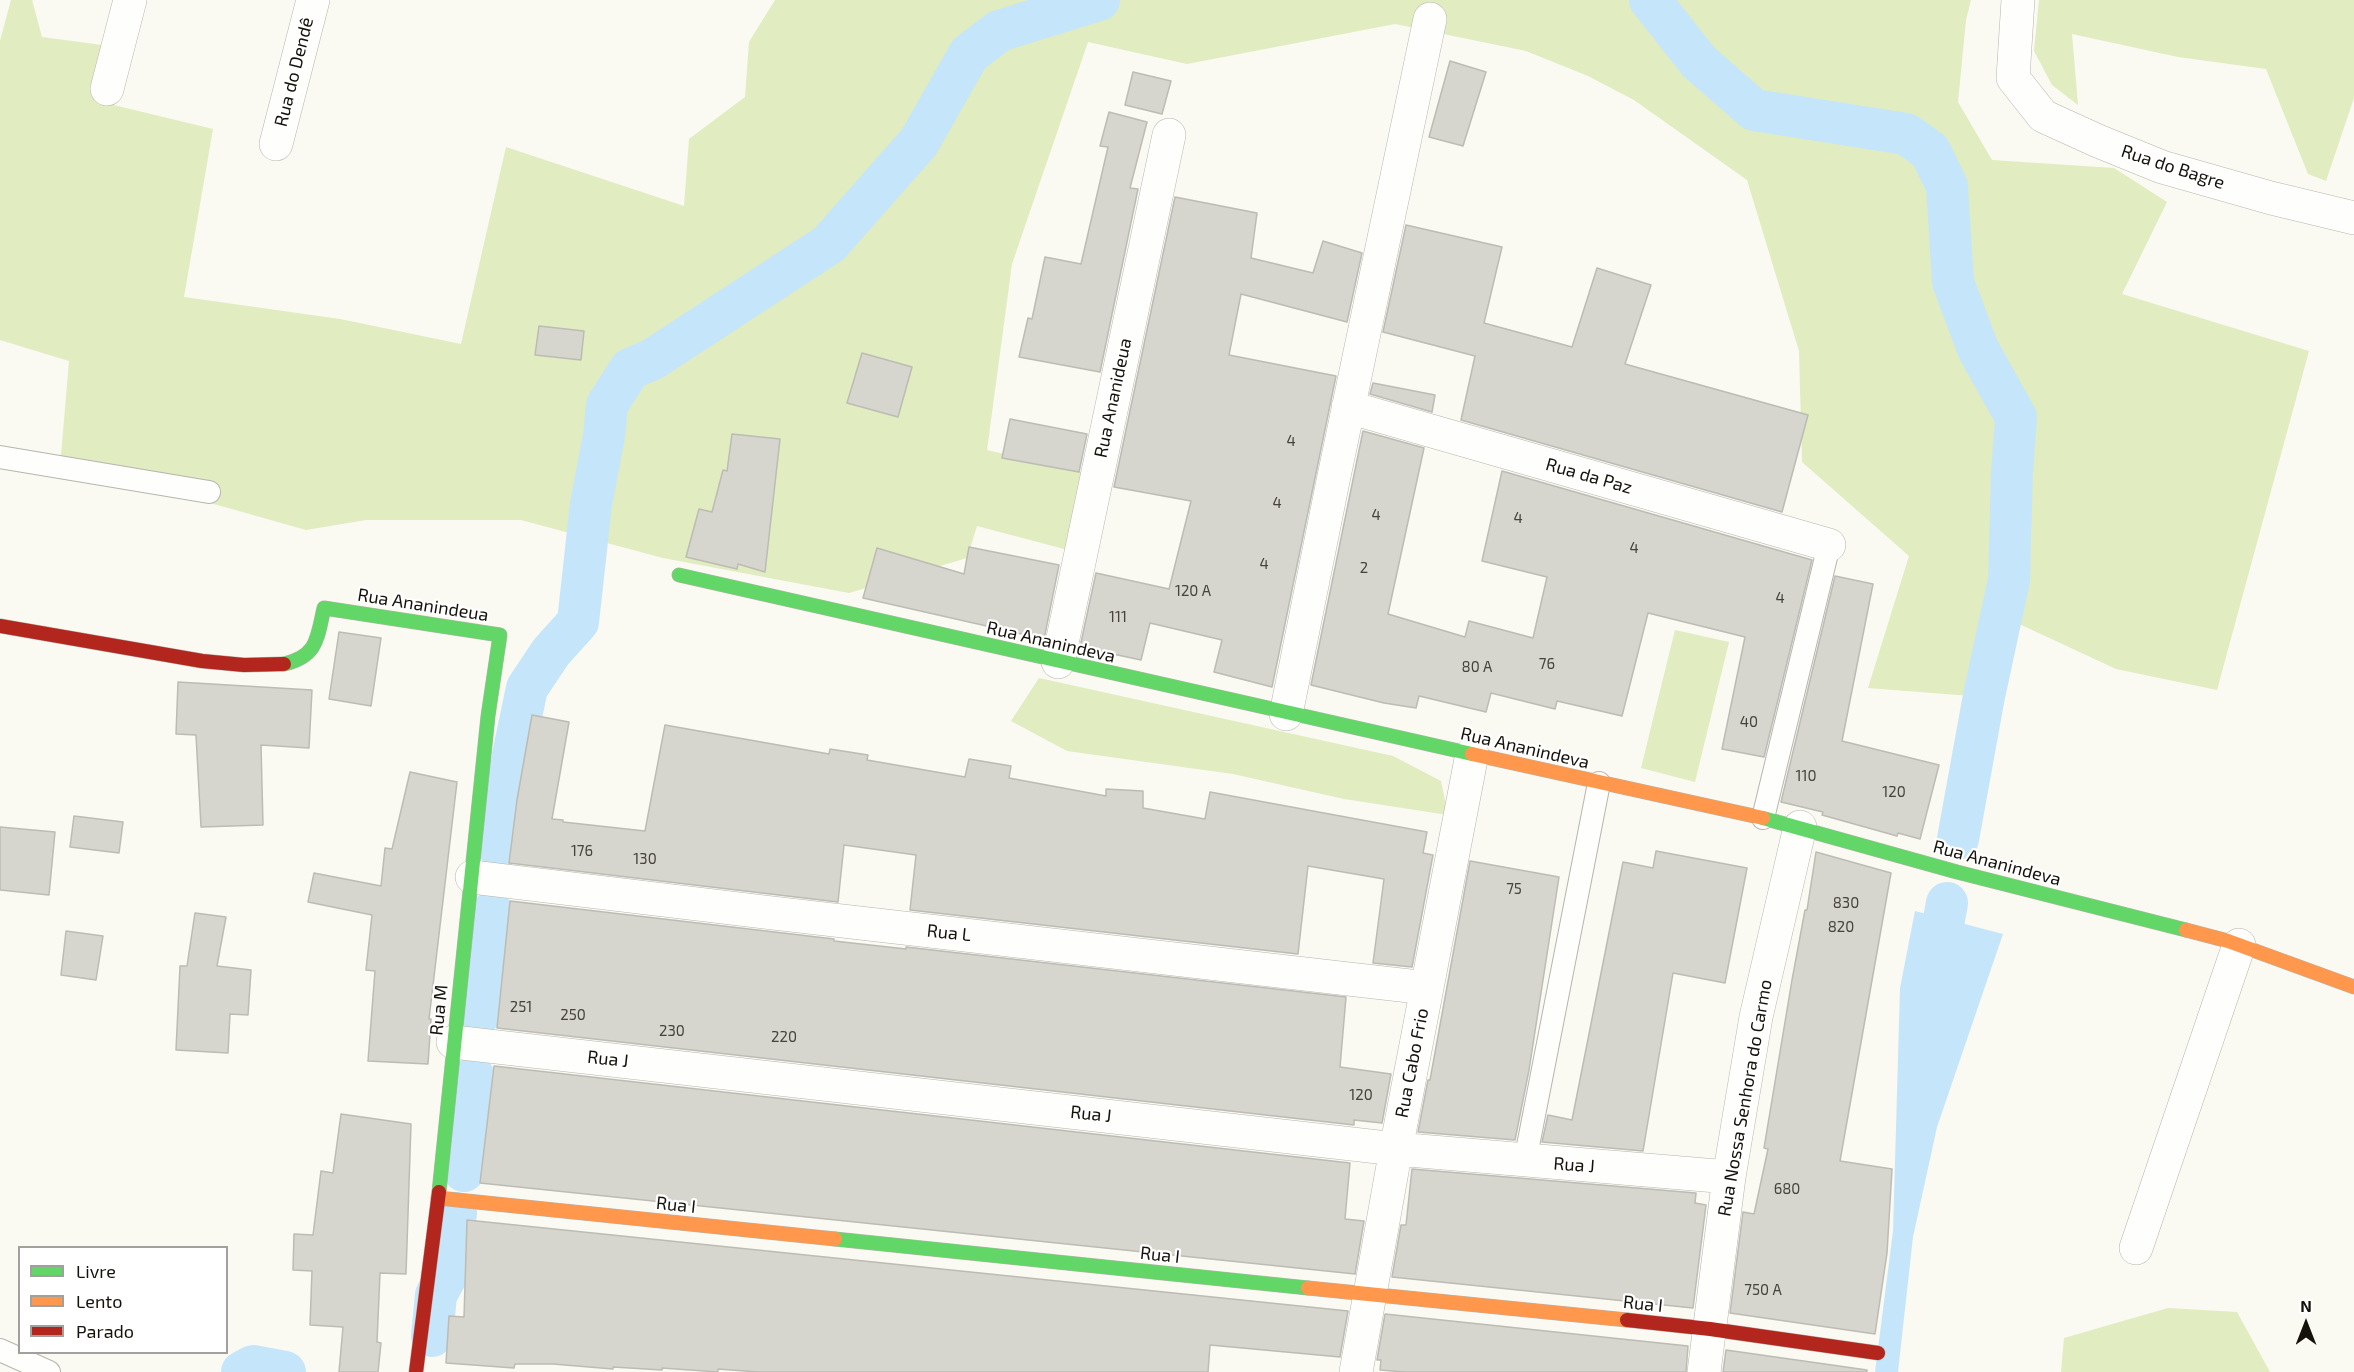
<!DOCTYPE html>
<html>
<head>
<meta charset="utf-8">
<style>
	body { margin:0 }
	#map { position:relative; width:2354px; height:1372px; overflow:hidden; background:#faf9f2; font-family:"Exo 2",sans-serif }
	canvas { display:block }
	.legend { position:absolute; left:18px; top:1246px; width:210px; height:108px; box-sizing:border-box; background:#fff; border:2px solid #a1a09d; margin:0; padding:8px 10px; list-style:none; font-size:18px; color:#14120b }
	.legend li { display:flex; align-items:center; gap:12px; height:30px }
	.legend b { width:30px; border:2px solid #a1a09d }
	.north { position:absolute; left:2276px; top:1294px; width:60px; height:60px; -webkit-text-stroke:4px #fff; paint-order:stroke; rotate:0deg; font-size:16px; font-weight:700; line-height:24px; text-align:center; color:#14120b }
	.north::after { content:''; display:block; margin:auto; width:21px; height:27px; background:#14120b; clip-path:polygon(50% 0,100% 100%,50% 72%,0 100%) }
</style>
</head>
<body>
<div id="map">
<canvas width="2354" height="1372"></canvas>
<ul class="legend">
<li><b style="height:8px;background:#63d668"></b>Livre</li>
<li><b style="height:8px;background:#ff974d"></b>Lento</li>
<li><b style="height:8px;background:#b3261e"></b>Parado</li>
</ul>
<div class="north">N</div>
</div>
<script>
const ctx = document.querySelector('canvas').getContext('2d');
ctx.lineJoin = 'round';
function fill(path, color) {
  ctx.fillStyle = color;
  ctx.fill(path, 'evenodd');
}
function strokePath(path, color, width, dash) {
  ctx.strokeStyle = color;
  ctx.lineWidth = width;
  ctx.lineCap = dash ? 'butt' : 'round';
  ctx.setLineDash(dash || []);
  ctx.stroke(path);
}
function label(font, color, halo, rows, align = 'center') {
  ctx.font = font + ' "Exo 2",sans-serif';
  ctx.lineWidth = 4.5;
  ctx.setLineDash([]);
  ctx.textBaseline = 'middle';
  ctx.strokeStyle = halo;
  ctx.fillStyle = color;
  for (const [text, x, y, turn = 0] of rows) {
    ctx.save();
    ctx.translate(x, y);
    ctx.rotate((+turn || 0) * Math.PI / 180);
    ctx.textAlign = isNaN(turn) ? turn : align;
    if (halo) ctx.strokeText(text, 0, 0);
    ctx.fillText(text, 0, 0);
    ctx.restore();
  }
}
fill(new Path2D(`
	M 11,0 L 32,0 L 42,37 L 102,45 L 97,101 L 213,129 L 184,297 L 340,319 L 461,344 L 506,147 L 684,206 L 689,139 L 745,97 L 749,42 L 775,0 L 1971,0 L 1966,20 L 1958,102 L 1992,160 L 2114,168 L 2167,202 L 2122,294 L 2309,351 L 2217,690 L 2116,669 L 1987,609 L 1971,696 L 1868,688 L 1909,556 L 1802,462 L 1799,351 L 1747,180 L 1634,100 L 1588,76 L 1526,51 L 1395,24 L 1187,64 L 1088,42 L 1012,264 L 987,450 L 1085,473 L 1068,550 L 977,526 L 967,558 L 849,593 L 663,558 L 521,520 L 366,520 L 306,530 L 200,500 L 59,479 L 69,361 L 0,340 L 0,41 Z
	M 2039,0 L 2354,0 L 2354,98 L 2326,181 L 2308,174 L 2266,69 L 2178,57 L 2072,34 L 2078,105 L 2052,85 L 2034,51 Z
	M 1675,630 L 1729,642 L 1695,782 L 1641,768 Z
	M 1039,678 L 1393,756 L 1441,781 L 1448,815 L 1344,799 L 1233,774 L 1067,751 L 1011,721 Z
	M 2168,1308 L 2237,1312 L 2270,1372 L 2061,1372 L 2064,1338 Z`), '#e1ecc0');
fill(new Path2D(`
	M 1915,911 L 2003,934 L 1937,1127 L 1913,1237 L 1898,1372 L 1875,1372 L 1893,1231 L 1900,988 Z`), '#c5e6fa');
strokePath(new Path2D(`
	M 1650,0 L 1699,62 L 1754,110 L 1906,134 L 1930,151 L 1947,186 L 1953,282 L 1978,349 L 2016,417 L 2012,472 L 2009,580 L 1984,696 L 1958,839
	M 499,848 L 513,755 L 527,688 L 551,652 L 578,622 L 591,504 L 604,436 L 607,405 L 630,369 L 653,359 L 829,244 L 919,142 L 969,54 L 999,31 L 1099,0
	M 1934,975 L 1947,903
	M 481,1013 L 492,912
	M 464,1171 L 474,1077
	M 432,1336 L 436,1295 L 449,1271 L 456,1213
	M 242,1372 L 253,1366 L 285,1372`), '#c5e6fa', 42);
const building = new Path2D(`
	M 1450,61 L 1486,72 L 1463,146 L 1429,137 Z
	M 1133,72 L 1171,81 L 1162,114 L 1125,105 Z
	M 1109,112 L 1147,122 L 1130,188 L 1138,189 L 1100,372 L 1019,357 L 1028,318 L 1032,319 L 1045,257 L 1081,264 L 1108,147 L 1100,146 Z
	M 1175,197 L 1257,213 L 1251,258 L 1313,273 L 1323,241 L 1362,253 L 1347,322 L 1241,294 L 1229,355 L 1336,376 L 1272,687 L 1214,672 L 1222,640 L 1150,623 L 1141,660 L 1080,647 L 1096,573 L 1169,589 L 1191,501 L 1114,487 Z
	M 1406,225 L 1502,247 L 1484,323 L 1572,347 L 1597,268 L 1651,285 L 1625,364 L 1808,415 L 1782,512 L 1461,420 L 1475,356 L 1383,332 Z
	M 539,326 L 584,331 L 581,360 L 535,355 Z
	M 862,353 L 912,367 L 898,417 L 847,403 Z
	M 1373,383 L 1435,395 L 1432,412 L 1370,394 Z
	M 1010,419 L 1087,434 L 1079,472 L 1002,458 Z
	M 1363,431 L 1424,448 L 1388,614 L 1465,637 L 1469,621 L 1533,638 L 1547,577 L 1482,561 L 1502,471 L 1812,560 L 1764,757 L 1722,749 L 1745,637 L 1648,613 L 1622,716 L 1557,701 L 1555,709 L 1491,693 L 1486,712 L 1419,696 L 1416,708 L 1384,703 L 1311,685 Z
	M 732,434 L 780,439 L 765,572 L 738,564 L 737,569 L 686,557 L 699,509 L 712,512 L 723,470 L 727,471 Z
	M 969,547 L 1059,565 L 1044,639 L 863,598 L 877,548 L 964,574 Z
	M 1835,576 L 1873,584 L 1842,741 L 1939,765 L 1920,839 L 1898,833 L 1897,836 L 1822,815 L 1823,812 L 1781,802 Z
	M 339,632 L 381,638 L 371,706 L 329,699 Z
	M 178,682 L 312,690 L 309,748 L 261,745 L 263,825 L 201,827 L 196,735 L 176,734 Z
	M 532,715 L 569,722 L 552,819 L 563,820 L 563,822 L 645,831 L 665,725 L 829,754 L 830,749 L 868,755 L 867,760 L 965,777 L 969,759 L 1011,766 L 1009,778 L 1106,796 L 1106,789 L 1143,791 L 1143,808 L 1205,819 L 1210,792 L 1427,832 L 1423,853 L 1433,855 L 1412,967 L 1373,963 L 1384,879 L 1308,866 L 1298,954 L 910,910 L 916,855 L 844,845 L 838,902 L 509,863 L 517,800 Z
	M 410,772 L 457,782 L 429,1019 L 431,1019 L 428,1064 L 368,1061 L 375,971 L 366,970 L 372,915 L 308,902 L 314,873 L 381,886 L 385,848 L 392,849 Z
	M 74,816 L 123,822 L 119,853 L 70,847 Z
	M 0,827 L 55,832 L 49,895 L 0,890 Z
	M 1656,851 L 1747,868 L 1725,983 L 1673,973 L 1643,1151 L 1542,1142 L 1548,1115 L 1572,1120 L 1623,862 L 1653,868 Z
	M 1816,852 L 1891,873 L 1840,1161 L 1892,1169 L 1887,1253 L 1875,1334 L 1730,1313 L 1743,1212 L 1754,1214 L 1768,1149 L 1764,1148 L 1792,980 L 1805,910 L 1807,910 Z
	M 1470,861 L 1559,877 L 1529,1070 L 1515,1140 L 1418,1132 L 1428,1080 L 1430,1080 Z
	M 510,901 L 834,939 L 834,941 L 906,949 L 906,947 L 1346,997 L 1340,1067 L 1391,1074 L 1382,1123 L 1354,1120 L 1354,1125 L 497,1028 Z
	M 195,913 L 226,917 L 217,966 L 251,970 L 248,1015 L 230,1014 L 228,1053 L 176,1050 L 180,966 L 187,966 Z
	M 66,931 L 103,936 L 96,980 L 61,975 Z
	M 494,1066 L 1350,1163 L 1345,1219 L 1364,1221 L 1355,1274 L 480,1183 Z
	M 341,1114 L 411,1124 L 406,1274 L 380,1273 L 377,1342 L 381,1343 L 378,1372 L 339,1372 L 343,1327 L 310,1325 L 312,1271 L 293,1270 L 294,1234 L 313,1235 L 321,1171 L 333,1173 Z
	M 1412,1169 L 1696,1193 L 1695,1203 L 1706,1205 L 1693,1308 L 1392,1277 L 1401,1225 L 1406,1225 Z
	M 467,1220 L 1348,1311 L 1340,1357 L 1210,1345 L 1208,1372 L 758,1372 L 718,1369 L 718,1372 L 662,1368 L 662,1370 L 613,1367 L 613,1369 L 553,1364 L 515,1364 L 514,1368 L 446,1363 L 449,1316 L 464,1317 Z
	M 1385,1314 L 1688,1346 L 1686,1372 L 1404,1372 L 1380,1370 L 1381,1360 L 1377,1360 Z
	M 1726,1350 L 1867,1370 L 1867,1372 L 1723,1372 Z`);
fill(building, '#d7d6ce');
strokePath(building, '#bcbbb4', 1.5);
const lane = new Path2D(`
	M 0,457 L 209,492
	M 1763,818 L 1829,545
	M 1525,1161 L 1599,783
	M 0,1350 L 49,1372`);
const street = new Path2D(`
	M 2018,0 L 2013,78 L 2043,116 L 2098,141 L 2162,167 L 2271,198 L 2354,218
	M 107,89 L 130,0
	M 276,144 L 313,0
	M 1348,407 L 1829,545
	M 1058,662 L 1169,135
	M 1286,714 L 1333,481 L 1430,19
	M 472,877 C 790,917 1109,950 1427,988
	M 453,1042 L 1396,1149 L 1729,1177
	M 2136,1248 L 2239,945
	M 1356,1372 L 1396,1149 L 1472,754
	M 1704,1372 L 1729,1177 L 1756,1017 L 1800,827`);
const fast = new Path2D(`
	M 679,575 L 1472,754
	M 284,664 C 318,656 317,638 324,608 L 500,635 L 488,716 L 439,1192
	M 1763,818 L 1957,872 L 2186,930
	M 835,1239 L 1308,1288`);
const slow = new Path2D(`
	M 1472,754 L 1763,818
	M 2186,930 L 2228,941 L 2354,987
	M 438,1198 L 835,1239
	M 1308,1288 L 1627,1320`);
const jam = new Path2D(`
	M 0,626 L 202,661 L 244,665 L 284,664
	M 1627,1320 L 1710,1329 L 1878,1353
	M 416,1372 L 439,1192`);
strokePath(lane, '#b6b5ae', 24);
strokePath(street, '#b6b5ae', 34);
strokePath(fast, '#b6b5ae', 15);
strokePath(slow, '#b6b5ae', 15);
strokePath(jam, '#b6b5ae', 15);
strokePath(lane, '#fefefd', 22);
strokePath(street, '#fefefd', 33);
strokePath(fast, '#63d668', 14);
strokePath(slow, '#ff974d', 14);
strokePath(jam, '#b3261e', 14);
label('15px', '#45433c', null, [
	["4",1291,441],
	["4",1277,503],
	["4",1376,515],
	["4",1518,518],
	["4",1634,548],
	["4",1264,564],
	["2",1364,568],
	["120 A",1193,591],
	["4",1780,598],
	["111",1118,617],
	["76",1547,664],
	["80 A",1477,667],
	["40",1749,722],
	["110",1806,776],
	["120",1894,792],
	["176",582,851],
	["130",645,859],
	["75",1514,889],
	["830",1846,903],
	["820",1841,927],
	["251",521,1007],
	["250",573,1015],
	["230",672,1031],
	["220",784,1037],
	["120",1361,1095],
	["680",1787,1189],
	["750 A",1763,1290]
]);
label('18px', '#14120b', '#fff', [
	["Rua do Dendê",294,72,-76],
	["Rua do Bagre",2173,167,18],
	["Rua Ananideua",1113,398,-78],
	["Rua da Paz",1589,476,16],
	["Rua Ananindeua",423,605,9],
	["Rua Ananindeva",1051,642,13],
	["Rua Ananindeva",1525,748,13],
	["Rua Ananindeva",1997,863,15],
	["Rua L",949,933,6],
	["Rua M",439,1010,-84],
	["Rua J",608,1059,6],
	["Rua Cabo Frio",1412,1063,-79],
	["Rua Nossa Senhora do Carmo",1745,1098,-80],
	["Rua J",1091,1114,6],
	["Rua J",1574,1165,4],
	["Rua I",676,1205,6],
	["Rua I",1160,1255,6],
	["Rua I",1643,1304,6]
]);
</script>
</body>
</html>
